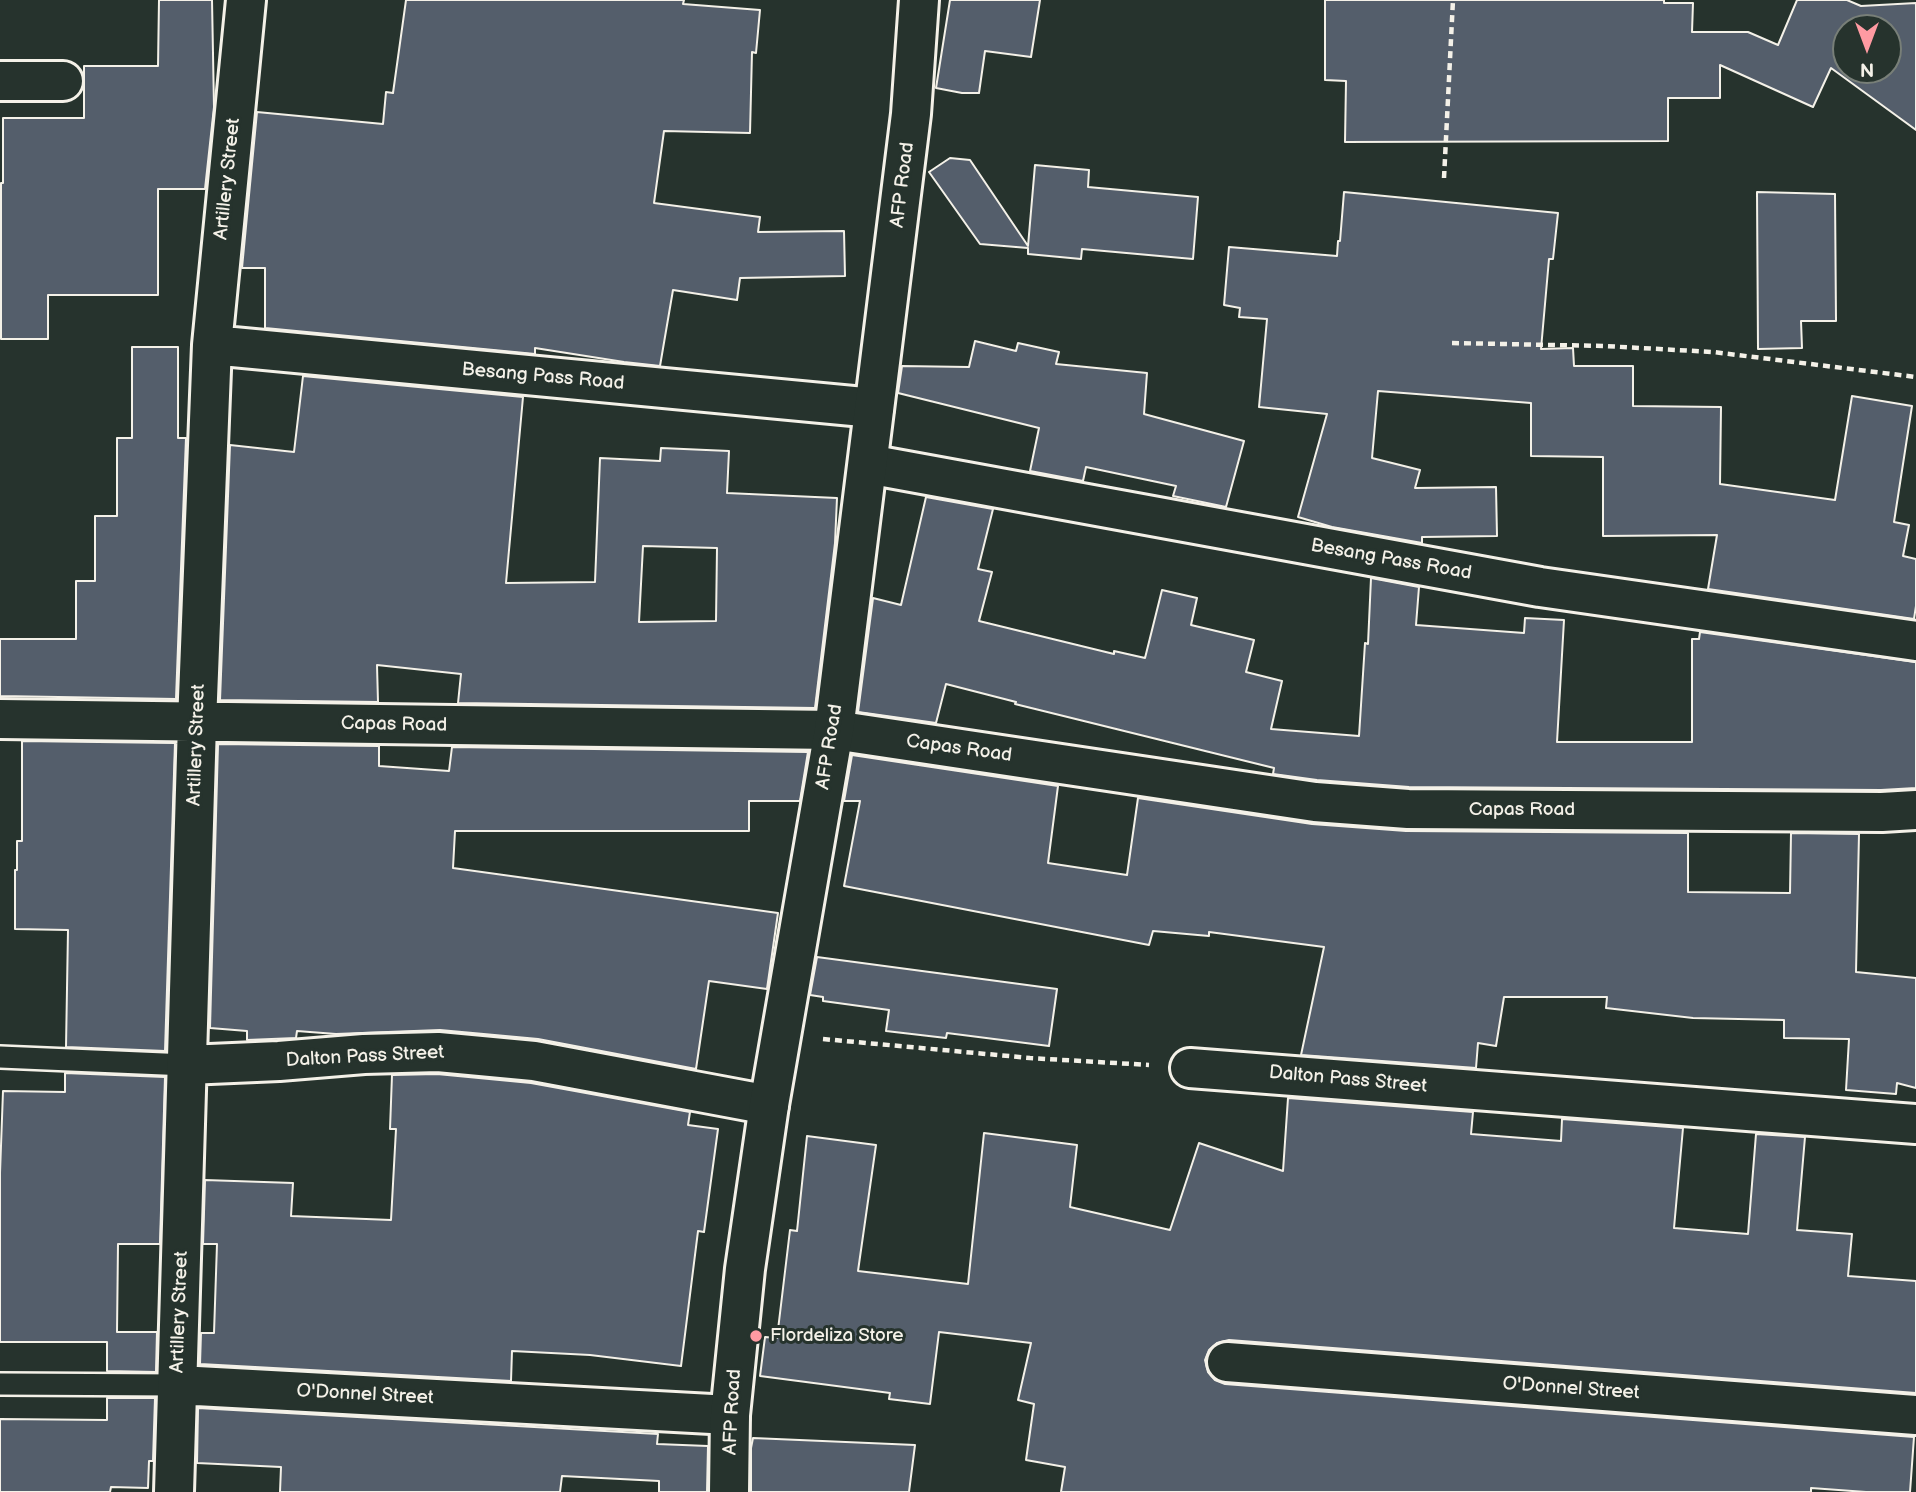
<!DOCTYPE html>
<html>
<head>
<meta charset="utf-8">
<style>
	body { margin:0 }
	#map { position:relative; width:1916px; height:1492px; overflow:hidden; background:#26332d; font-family:"Balsamiq Sans",sans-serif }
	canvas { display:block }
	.north { position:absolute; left:1832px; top:14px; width:70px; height:70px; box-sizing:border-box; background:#26332d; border:2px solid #787f78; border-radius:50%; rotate:180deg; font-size:19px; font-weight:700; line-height:28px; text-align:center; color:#f4f1e8 }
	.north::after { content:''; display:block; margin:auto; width:24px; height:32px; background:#ff9aa2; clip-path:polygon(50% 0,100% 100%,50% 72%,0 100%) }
</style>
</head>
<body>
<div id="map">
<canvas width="1916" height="1492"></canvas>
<div class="north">N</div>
</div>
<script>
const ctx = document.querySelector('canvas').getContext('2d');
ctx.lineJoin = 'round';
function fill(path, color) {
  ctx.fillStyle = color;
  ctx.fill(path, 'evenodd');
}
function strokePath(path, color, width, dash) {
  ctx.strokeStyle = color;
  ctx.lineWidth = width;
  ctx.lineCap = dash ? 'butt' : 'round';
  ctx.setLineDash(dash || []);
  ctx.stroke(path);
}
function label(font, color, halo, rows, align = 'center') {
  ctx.font = font + ' "Balsamiq Sans",sans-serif';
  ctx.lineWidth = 6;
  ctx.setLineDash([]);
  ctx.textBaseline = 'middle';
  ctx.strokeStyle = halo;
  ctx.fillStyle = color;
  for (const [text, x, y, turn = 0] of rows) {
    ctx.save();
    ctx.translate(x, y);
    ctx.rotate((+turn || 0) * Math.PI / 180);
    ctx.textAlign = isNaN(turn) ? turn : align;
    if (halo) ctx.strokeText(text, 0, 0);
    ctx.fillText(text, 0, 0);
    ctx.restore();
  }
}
const building = new Path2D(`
	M 159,0 L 212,0 L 214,107 L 205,189 L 158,189 L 158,295 L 48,295 L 48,339 L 1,339 L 1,183 L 3,183 L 3,118 L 84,118 L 84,66 L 158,66 Z
	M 406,0 L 684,0 L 683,4 L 760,10 L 756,53 L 752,52 L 750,133 L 664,131 L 654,203 L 760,217 L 758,232 L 844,231 L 845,276 L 740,278 L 737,300 L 673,290 L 660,366 L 624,362 L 535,348 L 535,354 L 265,328 L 265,268 L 242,268 L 257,112 L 383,124 L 386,92 L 393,93 Z
	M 950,0 L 1040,0 L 1031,57 L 985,51 L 979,93 L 962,93 L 936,88 Z
	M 1325,0 L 1664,0 L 1664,3 L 1693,3 L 1692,32 L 1748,32 L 1778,45 L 1797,0 L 1847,0 L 1861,6 L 1916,3 L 1916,130 L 1831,68 L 1813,107 L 1720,65 L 1720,98 L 1668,98 L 1668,141 L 1345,142 L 1346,81 L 1325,80 ZM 1846,28 L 1888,28 L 1888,70 L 1846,70 Z
	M 950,158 L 970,160 L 1028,246 L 1035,165 L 1089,170 L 1088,187 L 1198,197 L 1193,259 L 1082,249 L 1081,259 L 1028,254 L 1028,248 L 980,244 L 929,172 Z
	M 1344,192 L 1558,213 L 1553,259 L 1549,259 L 1541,349 L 1573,348 L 1574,366 L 1633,366 L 1633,406 L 1721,407 L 1720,484 L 1835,500 L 1852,396 L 1912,406 L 1894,522 L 1909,525 L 1903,556 L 1916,559 L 1916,606 L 1914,619 L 1708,589 L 1717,535 L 1603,536 L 1603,457 L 1531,456 L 1531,403 L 1378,391 L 1372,458 L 1420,470 L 1415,488 L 1496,487 L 1497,536 L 1422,537 L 1422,543 L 1332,527 L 1298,517 L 1327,414 L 1259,407 L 1267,319 L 1239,317 L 1240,308 L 1224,305 L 1229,247 L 1337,256 L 1338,241 L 1340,241 Z
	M 1757,192 L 1835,194 L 1836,321 L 1801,321 L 1802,348 L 1758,349 Z
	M 975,341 L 1016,351 L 1018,343 L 1059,352 L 1056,364 L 1147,373 L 1144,414 L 1244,441 L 1226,507 L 1173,496 L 1176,486 L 1086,467 L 1083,481 L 1030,471 L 1039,428 L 898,393 L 902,366 L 969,367 Z
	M 132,347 L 178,347 L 178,438 L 186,438 L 176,699 L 0,696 L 0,639 L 76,639 L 76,581 L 95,581 L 95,516 L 117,516 L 117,438 L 132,438 Z
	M 303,376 L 523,397 L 506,583 L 595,582 L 600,458 L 660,461 L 661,448 L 729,451 L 727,493 L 837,498 L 835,543 L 815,708 L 458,703 L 461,674 L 377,665 L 378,702 L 220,700 L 230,445 L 294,452 ZM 643,546 L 717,548 L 716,621 L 639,622 Z
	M 926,497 L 993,509 L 978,569 L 992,572 L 979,621 L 1114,654 L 1114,651 L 1145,658 L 1162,590 L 1197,598 L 1191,625 L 1254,640 L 1246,672 L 1282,681 L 1271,729 L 1359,736 L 1365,643 L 1368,644 L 1371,578 L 1419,587 L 1416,625 L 1524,633 L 1525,618 L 1564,620 L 1557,742 L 1692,742 L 1692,639 L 1699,639 L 1700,632 L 1916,662 L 1916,788 L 1881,790 L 1409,787 L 1317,780 L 1273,774 L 1274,768 L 1015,704 L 1016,702 L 946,684 L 936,723 L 858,712 L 873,598 L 901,605 Z
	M 22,741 L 175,743 L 165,1051 L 66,1047 L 68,930 L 15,929 L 15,870 L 17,870 L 17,841 L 22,841 Z
	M 218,744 L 379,746 L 379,766 L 449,771 L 452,747 L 808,752 L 800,801 L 749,801 L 749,831 L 455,831 L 453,868 L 778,913 L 767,989 L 709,981 L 696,1069 L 538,1039 L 440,1030 L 336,1034 L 297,1031 L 296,1038 L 247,1040 L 247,1031 L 210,1028 Z
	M 852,755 L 1058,786 L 1048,863 L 1127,875 L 1138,798 L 1312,824 L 1406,831 L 1688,833 L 1688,892 L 1790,893 L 1791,833 L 1859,834 L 1856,972 L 1916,978 L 1916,1088 L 1897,1083 L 1896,1094 L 1846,1090 L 1849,1039 L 1784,1038 L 1784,1020 L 1693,1018 L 1606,1008 L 1607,997 L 1504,997 L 1496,1046 L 1478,1043 L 1476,1068 L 1301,1055 L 1324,947 L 1209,932 L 1209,936 L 1153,931 L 1149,945 L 844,886 L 860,801 L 844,801 Z
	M 817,957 L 1057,989 L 1049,1046 L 947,1033 L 946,1038 L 886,1031 L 889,1010 L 823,1001 L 823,997 L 810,995 Z
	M 65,1073 L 165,1077 L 160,1244 L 118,1244 L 117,1332 L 157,1332 L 156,1372 L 107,1371 L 107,1342 L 0,1342 L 0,1173 L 3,1091 L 65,1092 Z
	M 437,1074 L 531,1083 L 690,1112 L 688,1125 L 718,1129 L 704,1232 L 698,1231 L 681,1366 L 590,1355 L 512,1351 L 511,1381 L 200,1364 L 201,1333 L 214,1333 L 217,1244 L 203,1244 L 205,1180 L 293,1183 L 291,1216 L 391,1220 L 396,1129 L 390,1129 L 392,1075 Z
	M 1288,1098 L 1473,1112 L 1471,1134 L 1561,1141 L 1562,1119 L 1683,1128 L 1674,1228 L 1748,1234 L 1756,1134 L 1805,1137 L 1797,1230 L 1852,1234 L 1848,1276 L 1916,1281 L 1916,1393 L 1229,1340 L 1217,1343 L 1209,1350 L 1205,1360 L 1208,1372 L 1215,1380 L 1225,1384 L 1914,1437 L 1910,1492 L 1866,1492 L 1811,1488 L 1811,1492 L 1061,1492 L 1065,1467 L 1026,1460 L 1034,1404 L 1018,1400 L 1031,1343 L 939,1332 L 930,1404 L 889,1399 L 890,1393 L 760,1376 L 765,1337 L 777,1338 L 790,1230 L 797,1231 L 807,1136 L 876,1145 L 858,1271 L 968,1284 L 984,1133 L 1077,1145 L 1070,1207 L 1170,1230 L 1199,1143 L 1283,1171 Z
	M 107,1398 L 155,1398 L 153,1461 L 149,1461 L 148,1488 L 111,1487 L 110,1492 L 0,1492 L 0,1419 L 107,1420 Z
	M 198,1408 L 658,1434 L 657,1444 L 708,1446 L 707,1492 L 659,1492 L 659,1481 L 562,1476 L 560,1492 L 280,1492 L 281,1467 L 197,1463 Z
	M 753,1438 L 915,1445 L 909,1492 L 751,1492 L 751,1448 Z`);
fill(building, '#545e6b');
strokePath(building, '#f4f1e8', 2);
const service = new Path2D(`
	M 0,1057 L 187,1065
	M 0,1384 L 178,1385`);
const minor = new Path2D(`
	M 0,81 L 63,81
	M 212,345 L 874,408
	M 868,464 L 1540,587 L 1916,641
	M 0,719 L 834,730 L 1315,802 L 1408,809 L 1882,812 L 1916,810
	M 187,1065 L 279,1061 L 364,1054 L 438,1052 L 534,1061 L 769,1105
	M 1190,1068 L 1916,1124
	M 1227,1362 L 1916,1415
	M 178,1385 L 730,1415
	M 174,1492 L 197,723 L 212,345 L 246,0`);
const tertiary = new Path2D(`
	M 729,1492 L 730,1415 L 745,1269 L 769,1105 L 834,730 L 911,114 L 919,0`);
strokePath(service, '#f4f1e8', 26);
strokePath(minor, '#f4f1e8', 44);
strokePath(tertiary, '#f4f1e8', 44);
strokePath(new Path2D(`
	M 1444,178 L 1453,0
	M 1452,343 L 1604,346 L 1713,352 L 1916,377
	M 823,1039 L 1030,1058 L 1149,1065`), '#f4f1e8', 4.5, [7, 5]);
strokePath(service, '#26332d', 21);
strokePath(minor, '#26332d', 38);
strokePath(tertiary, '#26332d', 38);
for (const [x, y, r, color] of [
	[756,1336,7,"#ff9aa2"]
]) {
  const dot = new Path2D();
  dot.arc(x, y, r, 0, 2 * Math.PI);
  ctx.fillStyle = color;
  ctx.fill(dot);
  strokePath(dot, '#26332d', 2.5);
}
label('19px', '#f4f1e8', '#26332d', [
	["Artillery Street",228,179,-84],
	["AFP Road",903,185,-83],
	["Besang Pass Road",543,377,5],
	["Besang Pass Road",1391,560,10],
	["Capas Road",394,725,1],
	["Artillery Street",197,745,-88],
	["AFP Road",830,747,-81],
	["Capas Road",959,749,8],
	["Capas Road",1522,810],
	["Dalton Pass Street",365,1057,-3],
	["Dalton Pass Street",1348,1080,5],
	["Artillery Street",180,1312,-88],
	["O'Donnel Street",1571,1389,4],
	["O'Donnel Street",365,1395,3],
	["AFP Road",733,1412,-87]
]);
label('19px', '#f4f1e8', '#26332d', [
	["Flordeliza Store",770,1336]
], 'left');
</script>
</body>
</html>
